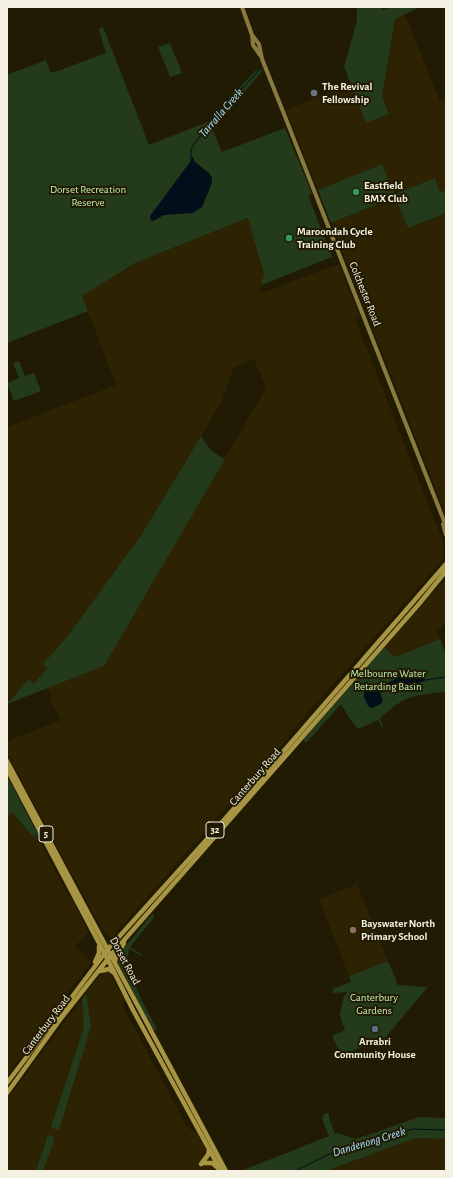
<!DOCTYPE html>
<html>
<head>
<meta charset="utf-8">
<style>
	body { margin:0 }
	#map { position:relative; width:453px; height:1178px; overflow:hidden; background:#221b04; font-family:"Alegreya Sans",sans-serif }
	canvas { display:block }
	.frame { position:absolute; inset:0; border:8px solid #f5f1e2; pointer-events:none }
</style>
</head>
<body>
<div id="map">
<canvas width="453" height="1178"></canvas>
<div class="frame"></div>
</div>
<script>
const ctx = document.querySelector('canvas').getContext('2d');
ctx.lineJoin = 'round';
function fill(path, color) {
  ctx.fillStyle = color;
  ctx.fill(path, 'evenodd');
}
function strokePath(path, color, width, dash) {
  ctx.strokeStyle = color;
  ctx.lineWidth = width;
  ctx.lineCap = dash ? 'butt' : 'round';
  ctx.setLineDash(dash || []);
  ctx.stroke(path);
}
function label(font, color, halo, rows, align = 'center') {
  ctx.font = font + ' "Alegreya Sans",sans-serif';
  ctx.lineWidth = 4;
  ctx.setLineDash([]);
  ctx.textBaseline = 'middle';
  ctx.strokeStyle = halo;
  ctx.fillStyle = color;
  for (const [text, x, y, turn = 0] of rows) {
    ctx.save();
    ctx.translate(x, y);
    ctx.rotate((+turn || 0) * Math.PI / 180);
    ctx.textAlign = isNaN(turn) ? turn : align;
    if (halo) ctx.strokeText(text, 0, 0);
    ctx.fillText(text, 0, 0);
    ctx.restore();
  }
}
fill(new Path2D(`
	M 405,15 L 440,101 L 446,99 L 446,190 L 440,192 L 435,178 L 395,194 L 382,164 L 318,190 L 286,110 L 351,84 L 366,123 L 389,114 L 382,97 L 395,19 Z
	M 396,197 L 408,228 L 446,213 L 446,515 L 331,223 Z
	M 249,218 L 264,274 L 259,294 L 339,264 L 360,317 L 355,319 L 443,542 L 444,555 L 439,564 L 290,733 L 288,738 L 265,763 L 112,937 L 110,938 L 104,933 L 7,754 L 7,740 L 8,741 L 61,720 L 49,698 L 52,696 L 48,688 L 104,666 L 266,388 L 254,359 L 234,367 L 221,403 L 140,537 L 66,638 L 43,664 L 47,669 L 33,684 L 29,679 L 11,700 L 7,702 L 7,427 L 116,385 L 82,296 L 135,263 Z
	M 446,578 L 446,623 L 437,631 L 440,639 L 395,657 L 384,647 Z
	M 12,812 L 33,837 L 37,836 L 69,897 L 71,896 L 76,905 L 75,906 L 89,934 L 87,934 L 75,946 L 91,962 L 7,1076 L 7,817 Z
	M 357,884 L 388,961 L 349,976 L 319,899 Z
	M 108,971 L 124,999 L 123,1007 L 188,1128 L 197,1133 L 218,1171 L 7,1171 L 7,1099 L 99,976 L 104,972 Z
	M 416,1138 L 446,1139 L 446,1171 L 326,1171 Z`), '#2d2303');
fill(new Path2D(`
	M 357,7 L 380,7 L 383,10 L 391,7 L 420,7 L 395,19 L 382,97 L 389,114 L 366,123 L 344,67 L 357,21 Z
	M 103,27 L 149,145 L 210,121 L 238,87 L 239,88 L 256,70 L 260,71 L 263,69 L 263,70 L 216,126 L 213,131 L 222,152 L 285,128 L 312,194 L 308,195 L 332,257 L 261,285 L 264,274 L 248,218 L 135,263 L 82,296 L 88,311 L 7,343 L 7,75 L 46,60 L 50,72 L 55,72 L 106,53 L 99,30 L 100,28 Z
	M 170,43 L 182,73 L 170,77 L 158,47 Z
	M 382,164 L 395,194 L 435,178 L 440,192 L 446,190 L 446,213 L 408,228 L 395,197 L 331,223 L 318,190 Z
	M 19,361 L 25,376 L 34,373 L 41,391 L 14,401 L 7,383 L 19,378 L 13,363 Z
	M 201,436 C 208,447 212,453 225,459 L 104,666 L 7,704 L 7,702 L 11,700 L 29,679 L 33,684 L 47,669 L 43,664 L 66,638 L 140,537 Z
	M 440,639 L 446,654 L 446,692 C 416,694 401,697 380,719 L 384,729 L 383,729 L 378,720 L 358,729 L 350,719 L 341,704 L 306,743 L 304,741 L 304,739 L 384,647 L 395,657 Z
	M 7,776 L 35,829 L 39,835 L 33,837 L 12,812 L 7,817 Z
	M 152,914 L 155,916 L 130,947 L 143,955 L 142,956 L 129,949 L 127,966 L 142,1001 L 157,1029 L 154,1030 L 152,1029 L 117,960 L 119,954 Z
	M 388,961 L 398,985 L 428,987 L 384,1039 L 344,1054 L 338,1048 L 332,1036 L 345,1030 L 340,1015 L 343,999 L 347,992 L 332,993 L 333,989 L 351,982 L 349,976 Z
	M 86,993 L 91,1026 L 59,1130 L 51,1127 L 84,1027 L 82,999 Z
	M 327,1113 L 329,1114 L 329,1118 L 335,1134 L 338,1133 L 355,1139 L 374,1133 L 419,1117 L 446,1118 L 446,1139 L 416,1138 L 326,1171 L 241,1171 L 329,1136 L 322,1119 L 324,1114 Z
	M 48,1135 L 55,1137 L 43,1171 L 36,1171 Z`), '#233a1b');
fill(new Path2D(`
	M 193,157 L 195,162 L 209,173 L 212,178 L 212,183 L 202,207 L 193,213 L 164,215 L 153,221 L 151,221 L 150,216 L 190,162 L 191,160 L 190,158 Z
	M 402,676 L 417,676 L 426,680 L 396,693 L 391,693 L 388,690 L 380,693 L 383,701 L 381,704 L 372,708 L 368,706 L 364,697 L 364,691 L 370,685 L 372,690 Z`), '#000f19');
strokePath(new Path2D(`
	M 191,157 L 191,149 L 197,140 L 258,71
	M 426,680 L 446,677
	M 295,1171 L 329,1154 L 349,1151 L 412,1129 L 446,1130`), '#000f19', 1);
strokePath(new Path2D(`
	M 242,7 L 252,35 L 253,45 L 260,55
	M 252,35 L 259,44 L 262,59 L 284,114 L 446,526
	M 443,524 L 446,535`), '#897a3d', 4);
strokePath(new Path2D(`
	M 7,761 L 226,1171
	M 7,769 L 110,964 L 133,1010 L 221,1171
	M 115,961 L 116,956 L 124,943
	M 95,962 L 99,953 L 99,946
	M 100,971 L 109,969 L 114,973
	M 7,1083 L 108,949 L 217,828 L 446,564
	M 7,1093 L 62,1017 L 111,955 L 419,604 L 446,571
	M 203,1163 L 212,1163 L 218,1168
	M 201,1164 L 208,1155 L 209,1150`), '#a89543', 4.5);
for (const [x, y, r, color] of [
	[314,93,4,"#6b7280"],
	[356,192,4,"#2e9e5b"],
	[289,238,4,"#2e9e5b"],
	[353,930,4,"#8d6e63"],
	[375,1029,4,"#5c6f8a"]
]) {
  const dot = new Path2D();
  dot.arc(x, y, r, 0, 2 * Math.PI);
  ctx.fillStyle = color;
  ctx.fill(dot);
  strokePath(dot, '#221b04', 1.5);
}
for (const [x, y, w] of [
	[215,830,18],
	[46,834,14]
]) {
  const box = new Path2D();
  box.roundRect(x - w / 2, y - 8, w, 16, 3);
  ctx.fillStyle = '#221b04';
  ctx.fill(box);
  strokePath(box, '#f5f1e2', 1);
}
label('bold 10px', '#f5f1e2', null, [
	["32",215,830],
	["5",46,834]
]);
label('bold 11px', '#f5f1e2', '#221b04', [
	["The Revival",322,87],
	["Fellowship",322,100],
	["Eastfield",364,186],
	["BMX Club",364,199],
	["Maroondah Cycle",297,232],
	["Training Club",297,245],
	["Bayswater North",361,924],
	["Primary School",361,937],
	["Arrabri",375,1042,"center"],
	["Community House",375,1055,"center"]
], 'left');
label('11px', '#c3f0b4', '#221b04', [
	["Dorset Recreation",88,190],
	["Reserve",88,203],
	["Melbourne Water",388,674],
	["Retarding Basin",388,687],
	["Canterbury",374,998],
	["Gardens",374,1011]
]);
label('11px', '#f5f1e2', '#221b04', [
	["Colchester Road",365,294,68],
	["Canterbury Road",255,777,-49],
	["Dorset Road",125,961,62],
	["Canterbury Road",46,1025,-53]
]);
label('italic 12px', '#a4e2ff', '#221b04', [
	["Tarralla Creek",221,113,-49],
	["Dandenong Creek",369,1142,-17]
]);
</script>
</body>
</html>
